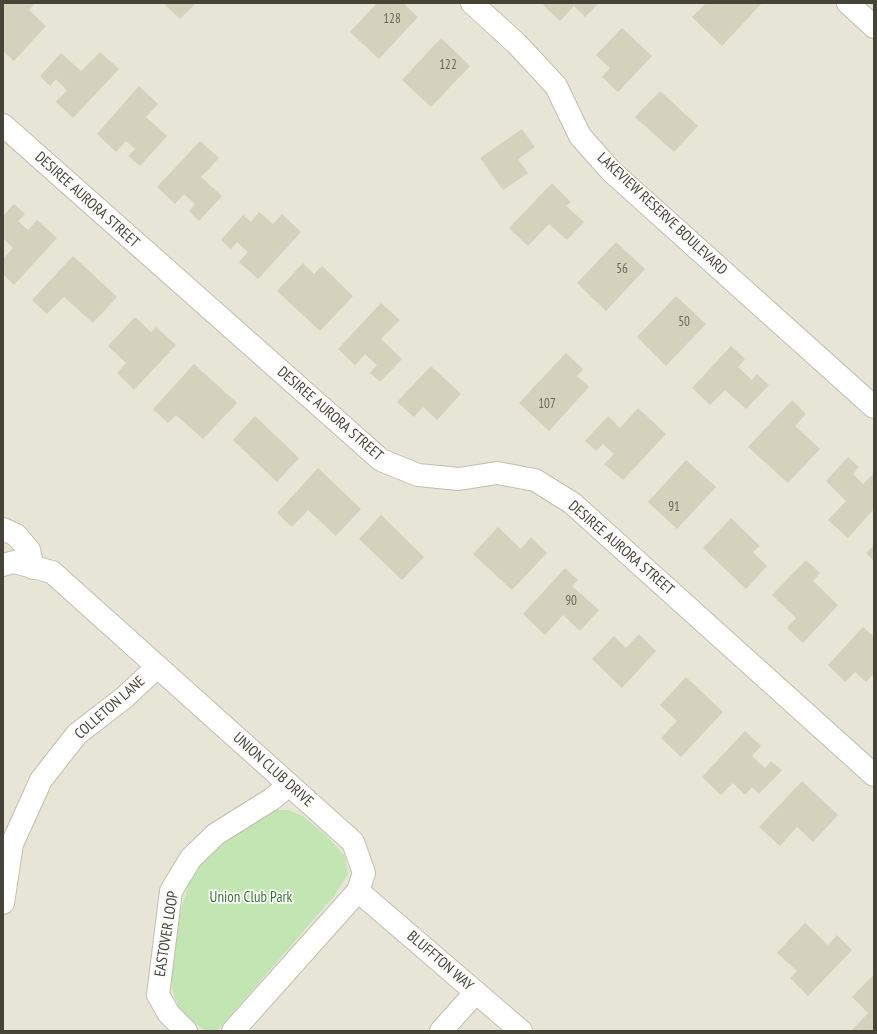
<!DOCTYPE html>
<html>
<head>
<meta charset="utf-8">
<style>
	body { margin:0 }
	#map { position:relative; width:877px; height:1034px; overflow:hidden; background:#f3f2e7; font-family:"PT Sans Narrow",sans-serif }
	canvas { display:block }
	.frame { position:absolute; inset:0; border:4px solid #464437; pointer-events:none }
</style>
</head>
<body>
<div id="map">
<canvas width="877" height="1034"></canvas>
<div class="frame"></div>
</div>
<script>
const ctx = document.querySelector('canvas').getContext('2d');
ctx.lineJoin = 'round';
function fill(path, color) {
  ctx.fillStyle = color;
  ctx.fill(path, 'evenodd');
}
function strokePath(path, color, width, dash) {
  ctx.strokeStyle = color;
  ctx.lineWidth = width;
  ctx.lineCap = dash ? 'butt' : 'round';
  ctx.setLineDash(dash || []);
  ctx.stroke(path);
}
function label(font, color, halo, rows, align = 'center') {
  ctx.font = font + ' "PT Sans Narrow",sans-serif';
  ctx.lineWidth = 3.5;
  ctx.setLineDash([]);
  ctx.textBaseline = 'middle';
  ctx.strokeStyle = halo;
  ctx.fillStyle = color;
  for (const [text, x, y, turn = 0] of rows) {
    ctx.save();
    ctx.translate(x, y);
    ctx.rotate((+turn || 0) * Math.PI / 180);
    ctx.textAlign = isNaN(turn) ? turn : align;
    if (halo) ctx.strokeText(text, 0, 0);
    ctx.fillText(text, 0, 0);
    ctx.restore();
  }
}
fill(new Path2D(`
	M 3,3 L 874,3 L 874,1031 L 3,1031 Z`), '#e7e6d6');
fill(new Path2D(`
	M 270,810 L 289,810 L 303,816 L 329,838 L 345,856 L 348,874 L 334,896 L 217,1031 L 204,1030 L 194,1022 L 179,1008 L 174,995 L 170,980 L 178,920 L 191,877 L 210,854 L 234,836 L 250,826 Z`), '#c2e6b2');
fill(new Path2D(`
	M 3,3 L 35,3 L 29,10 L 46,26 L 14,61 L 3,51 Z
	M 163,3 L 196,3 L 180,19 Z
	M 377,3 L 403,3 L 418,17 L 379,59 L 350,32 Z
	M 545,3 L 599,3 L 585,17 L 574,6 L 560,21 L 543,5 Z
	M 706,3 L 762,3 L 722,46 L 692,17 Z
	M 622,28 L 652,56 L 618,92 L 602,77 L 610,68 L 596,55 Z
	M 441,38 L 470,66 L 431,107 L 402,80 Z
	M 100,52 L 119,69 L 73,118 L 56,102 L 67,90 L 56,79 L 50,86 L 40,76 L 61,53 L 81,71 Z
	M 139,86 L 158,104 L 146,117 L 167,136 L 140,166 L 128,156 L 135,149 L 126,141 L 116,152 L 97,134 Z
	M 660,91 L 698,126 L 674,152 L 635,117 Z
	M 522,129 L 535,147 L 518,159 L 528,173 L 503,190 L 480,158 Z
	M 200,141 L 219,158 L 201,177 L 222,196 L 199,221 L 189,211 L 195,204 L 184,194 L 175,204 L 157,187 Z
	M 552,183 L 571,202 L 566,206 L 584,222 L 567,240 L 549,224 L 528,246 L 509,228 Z
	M 14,204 L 25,214 L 18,221 L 28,230 L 37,220 L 57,238 L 14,285 L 3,274 L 3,259 L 13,248 L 3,238 L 3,216 Z
	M 259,212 L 273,224 L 282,214 L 301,232 L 258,279 L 239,262 L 248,252 L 237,242 L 231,249 L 221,240 L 243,215 L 251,222 Z
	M 616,242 L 645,269 L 606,311 L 577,283 Z
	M 73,256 L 117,297 L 93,323 L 64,297 L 47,314 L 32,300 Z
	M 303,263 L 314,274 L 322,266 L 353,296 L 320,331 L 277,291 Z
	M 676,296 L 706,324 L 666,366 L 637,337 Z
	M 381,303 L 400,320 L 381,339 L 402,359 L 380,382 L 370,373 L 377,365 L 365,354 L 355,365 L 338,349 Z
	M 135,317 L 151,332 L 156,327 L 176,345 L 134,390 L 117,373 L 126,363 L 108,346 Z
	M 731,346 L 745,359 L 738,367 L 752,380 L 757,374 L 769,385 L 746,409 L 725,390 L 710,405 L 692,388 Z
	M 566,353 L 583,369 L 577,376 L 589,387 L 549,431 L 519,403 Z
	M 194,364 L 237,403 L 203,439 L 176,415 L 168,423 L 153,409 Z
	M 431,366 L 461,394 L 437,420 L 423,407 L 414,417 L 397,402 Z
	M 792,400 L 806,414 L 795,426 L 820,449 L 788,483 L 748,447 Z
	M 638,408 L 666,434 L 623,480 L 604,464 L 614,454 L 603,444 L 596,451 L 585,441 L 608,416 L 620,428 Z
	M 255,416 L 299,458 L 277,482 L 233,440 Z
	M 848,457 L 859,467 L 853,474 L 863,484 L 873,474 L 874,475 L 874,509 L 848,538 L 828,520 L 846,501 L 826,481 Z
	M 686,460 L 716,487 L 677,529 L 648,502 Z
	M 318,468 L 361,509 L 336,536 L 308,510 L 292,527 L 277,513 Z
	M 381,515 L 424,557 L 402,580 L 359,539 Z
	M 731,518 L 760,546 L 753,552 L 767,566 L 746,589 L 703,548 Z
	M 498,527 L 521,549 L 531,537 L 547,553 L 512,590 L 473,554 Z
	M 874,545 L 874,561 L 866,553 Z
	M 806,560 L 820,573 L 813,581 L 838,605 L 803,643 L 787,628 L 796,618 L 772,595 Z
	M 565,568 L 578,580 L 572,586 L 599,610 L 580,631 L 563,615 L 545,635 L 523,614 Z
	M 863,627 L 874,637 L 874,674 L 866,682 L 855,672 L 845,682 L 828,665 Z
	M 639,634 L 656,651 L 622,688 L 592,659 L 614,636 L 626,648 Z
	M 686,677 L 723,712 L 681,757 L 661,738 L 677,721 L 660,705 Z
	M 745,731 L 761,746 L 752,756 L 765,768 L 771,761 L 782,770 L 759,794 L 752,787 L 745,795 L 733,783 L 721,795 L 702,777 Z
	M 802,781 L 838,815 L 813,842 L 797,827 L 780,846 L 759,827 Z
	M 805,923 L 828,945 L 837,935 L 852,950 L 808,996 L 790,978 L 797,971 L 777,953 Z
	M 874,974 L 874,1031 L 851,1031 L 868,1013 L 852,997 Z`), '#d4d1bd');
const minor = new Path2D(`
	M 472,3 L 517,44 L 556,86 L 580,136 L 611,171 L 874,407
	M 848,3 L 874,27
	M 3,125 L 381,460 L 418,475 L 459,479 L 497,473 L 535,480 L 572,503 L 874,775
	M 3,529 L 16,535 L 29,550 L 33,568
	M 3,565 L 14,562 L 52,572 L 353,842 L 364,873 L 358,891 L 233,1031
	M 358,891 L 521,1031
	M 3,903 L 12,844 L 41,780 L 77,734 L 125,697 L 157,667
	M 186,1031 L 169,1014 L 158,995 L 171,891 L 191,858 L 216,834 L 272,799 L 289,785
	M 441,1031 L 476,992`);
strokePath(minor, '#c1bfad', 24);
strokePath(minor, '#fff', 22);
label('13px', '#6a6758', null, [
	["128",392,19],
	["122",448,65],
	["56",622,269],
	["50",684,322],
	["107",547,404],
	["91",674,507],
	["90",571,601]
]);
label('15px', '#464437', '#fff', [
	["DESIREE AURORA STREET",87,200,42],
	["LAKEVIEW RESERVE BOULEVARD",662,214,43],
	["DESIREE AURORA STREET",330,414,41],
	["DESIREE AURORA STREET",621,548,41],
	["COLLETON LANE",110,708,-41],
	["UNION CLUB DRIVE",273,770,42],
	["EASTOVER LOOP",167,934,-81],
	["BLUFFTON WAY",440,961,41]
]);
label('15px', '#36762c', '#fff', [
	["Union Club Park",251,898]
]);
</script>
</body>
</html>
